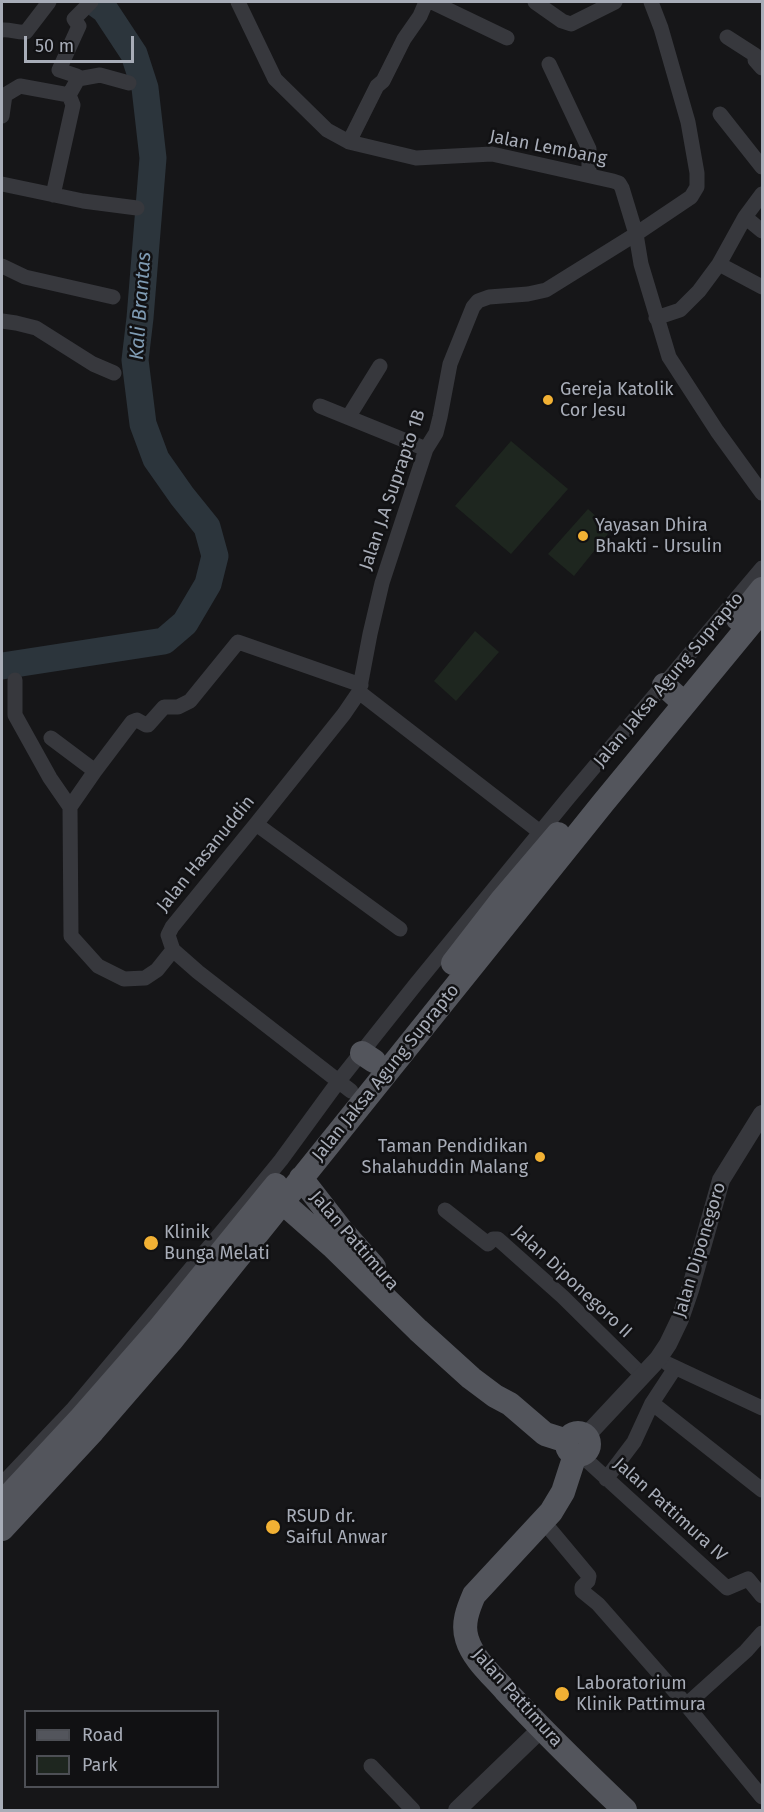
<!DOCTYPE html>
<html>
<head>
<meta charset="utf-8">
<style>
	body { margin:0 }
	#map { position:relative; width:764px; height:1812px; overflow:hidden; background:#161618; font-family:"Fira Sans",sans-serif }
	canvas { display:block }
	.frame { position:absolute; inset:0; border:3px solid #a8adb8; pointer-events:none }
	.legend { position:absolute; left:24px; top:1710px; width:195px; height:78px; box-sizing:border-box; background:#111113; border:2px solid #4d4f55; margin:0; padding:8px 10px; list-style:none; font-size:18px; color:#a8adb8 }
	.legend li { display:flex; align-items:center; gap:12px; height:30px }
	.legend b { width:30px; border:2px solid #4d4f55 }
	.scale { position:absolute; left:24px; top:36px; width:110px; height:27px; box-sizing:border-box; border:3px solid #a8adb8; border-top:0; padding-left:8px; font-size:18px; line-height:21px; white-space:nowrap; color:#a8adb8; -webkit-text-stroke:4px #111113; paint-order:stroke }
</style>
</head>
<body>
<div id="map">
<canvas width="764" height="1812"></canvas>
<div class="frame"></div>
<ul class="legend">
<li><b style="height:8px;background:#53555c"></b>Road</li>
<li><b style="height:16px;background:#1e261f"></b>Park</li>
</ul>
<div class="scale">50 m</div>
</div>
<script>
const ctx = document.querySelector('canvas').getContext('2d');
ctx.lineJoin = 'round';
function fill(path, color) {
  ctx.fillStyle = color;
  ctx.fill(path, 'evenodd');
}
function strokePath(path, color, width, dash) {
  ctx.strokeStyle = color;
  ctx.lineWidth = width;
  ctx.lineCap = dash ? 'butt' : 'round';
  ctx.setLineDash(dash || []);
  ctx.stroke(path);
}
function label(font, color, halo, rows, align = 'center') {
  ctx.font = font + ' "Fira Sans",sans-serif';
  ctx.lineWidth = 5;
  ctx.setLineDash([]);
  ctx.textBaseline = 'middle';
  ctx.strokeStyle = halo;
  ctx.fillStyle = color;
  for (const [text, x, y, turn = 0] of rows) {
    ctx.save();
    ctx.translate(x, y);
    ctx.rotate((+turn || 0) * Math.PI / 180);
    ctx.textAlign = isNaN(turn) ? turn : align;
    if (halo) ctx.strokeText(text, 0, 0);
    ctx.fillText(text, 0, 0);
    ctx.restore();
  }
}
fill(new Path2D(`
	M 511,441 L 568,489 L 511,554 L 455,506 Z
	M 588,509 L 611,530 L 574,576 L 548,554 Z
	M 475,631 L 499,652 L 456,701 L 434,681 Z`), '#1e261f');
strokePath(new Path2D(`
	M 2,666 L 164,641 L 185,623 L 208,584 L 215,556 L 207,527 L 182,496 L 156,459 L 143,424 L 135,360 L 140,318 L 153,158 L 145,88 L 134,54 L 105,10 L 94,2`), '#2c353c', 27);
strokePath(new Path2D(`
	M 238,2 L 275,79 L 327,130 L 349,142 L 416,158 L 492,154 L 613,181 L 619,183 L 622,188 L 636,234 L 641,264 L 669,357 L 717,431 L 762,493
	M 432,2 L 507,38
	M 535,2 L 562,21 L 571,24 L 615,2
	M 2,30 C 10,29 18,33 26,32 L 49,2
	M 727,37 L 755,55 L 755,60 L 762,68
	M 549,64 L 589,149 L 589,175
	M 78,79 L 77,76 L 59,70 L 79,26 L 74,19 L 91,2
	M 720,114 L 762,167
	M 2,116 L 5,95 L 20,86 L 69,95
	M 349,142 L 377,86 L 383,81 L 404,39 L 420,16 L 426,2
	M 2,184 L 83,201 L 137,208
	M 53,195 L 73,105 L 69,95 L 78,79 L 100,75 L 129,83
	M 745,217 L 762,231
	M 719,264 L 762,287
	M 2,266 L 25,277 L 113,297
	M 656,318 L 680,310 L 699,291 L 719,264 L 745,217 L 762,194
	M 2,321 L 16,323 L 36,328 L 93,364 L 114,373
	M 320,406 L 426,449
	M 349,416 L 380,366
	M 15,680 L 15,715 L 50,778 L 70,807 L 71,936 L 98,966 L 124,979 L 145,978 L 157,970 L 173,950
	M 359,692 L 549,839
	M 51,738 L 95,771
	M 70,807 L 95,771 L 132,722 L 137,720 L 146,725 L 148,725 L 164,707 L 178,707 L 190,701 L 238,642 L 361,685
	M 256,824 L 400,929
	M 351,1091 L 198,972 L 173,950 L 168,935 L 172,927 L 256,824 L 344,714 L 359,692 L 370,634 L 382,583 L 426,449 L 436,433 L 440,417 L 450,364 L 473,307 L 478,301 L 489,297 L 528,294 L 546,290 L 636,234 L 691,197 L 697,187 L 697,173 L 688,122 L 661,28 L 651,2
	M 445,1210 L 488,1244 L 493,1239 L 498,1239 L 563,1297 L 642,1375
	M 668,1364 L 762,1408
	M 652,1403 L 762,1490
	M 581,1455 L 727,1588 L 748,1579 L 762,1596
	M 606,1479 L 634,1442 L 652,1403 L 675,1368
	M 2,1484 L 72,1410 L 245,1204 L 281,1160 L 338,1082 L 416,984 L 569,797 L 762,568
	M 543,1521 L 589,1576 L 588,1581 L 582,1587 L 582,1591 L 598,1604 L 678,1695 L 762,1797
	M 686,1705 L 746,1651 L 762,1633
	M 371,1766 L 413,1810`), '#37383d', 15);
strokePath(new Path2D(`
	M 586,1436 L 658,1359 L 668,1344 L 680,1319 L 690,1290 L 721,1180 L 762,1114
	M 457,1810 L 541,1729`), '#37383d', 18);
strokePath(new Path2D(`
	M 738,619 L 762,589
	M 664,685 L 676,696
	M 453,963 L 501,901 L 558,834
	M 362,1053 L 374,1061
	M 301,1178 L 343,1232 L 374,1267
	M 282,1202 L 332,1246 L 418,1330 L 471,1378 L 495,1396 L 510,1404 L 545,1434 L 567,1441
	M567 1444a11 11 0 1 1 22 0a11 11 0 1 1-22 0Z
	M 575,1455 L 563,1492 L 551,1512 L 474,1595 C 468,1609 462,1624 467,1639 C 473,1659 492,1675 505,1690 C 544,1732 584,1771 625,1810
	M 2,1503 L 81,1418 L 158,1330 L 276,1185
	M 2,1529 L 93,1431 L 171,1341 L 603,803 L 762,610`), '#53555c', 24);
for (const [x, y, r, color] of [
	[548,400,6,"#f2b134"],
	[583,536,6,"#f2b134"],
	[540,1157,6,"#f2b134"],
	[151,1243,8,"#f2b134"],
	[273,1527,8,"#f2b134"],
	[562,1694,8,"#f2b134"]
]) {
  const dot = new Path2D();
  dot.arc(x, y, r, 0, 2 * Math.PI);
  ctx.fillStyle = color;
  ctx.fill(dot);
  strokePath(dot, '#111113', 2);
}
label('18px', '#a8adb8', '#111113', [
	["Jalan Lembang",548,148,11],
	["Jalan J.A Suprapto 1B",393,490,-71],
	["Jalan Jaksa Agung Suprapto",669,680,-50],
	["Jalan Hasanuddin",206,854,-51],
	["Jalan Jaksa Agung Suprapto",386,1073,-51],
	["Jalan Pattimura",354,1241,49],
	["Jalan Diponegoro",700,1250,-73],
	["Jalan Diponegoro II",572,1282,43],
	["Jalan Pattimura IV",670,1510,42],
	["Jalan Pattimura",517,1698,48]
]);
label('18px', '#a8adb8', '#111113', [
	["Gereja Katolik",560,390],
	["Cor Jesu",560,411],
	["Yayasan Dhira",595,526],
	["Bhakti - Ursulin",595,547],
	["Taman Pendidikan",528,1147,"right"],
	["Shalahuddin Malang",528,1168,"right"],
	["Klinik",164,1233],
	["Bunga Melati",164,1254],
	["RSUD dr.",286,1517],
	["Saiful Anwar",286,1538],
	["Laboratorium",576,1684],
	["Klinik Pattimura",576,1705]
], 'left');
label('italic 20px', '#7f9bb3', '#111113', [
	["Kali Brantas",141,306,-86]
]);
</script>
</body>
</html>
